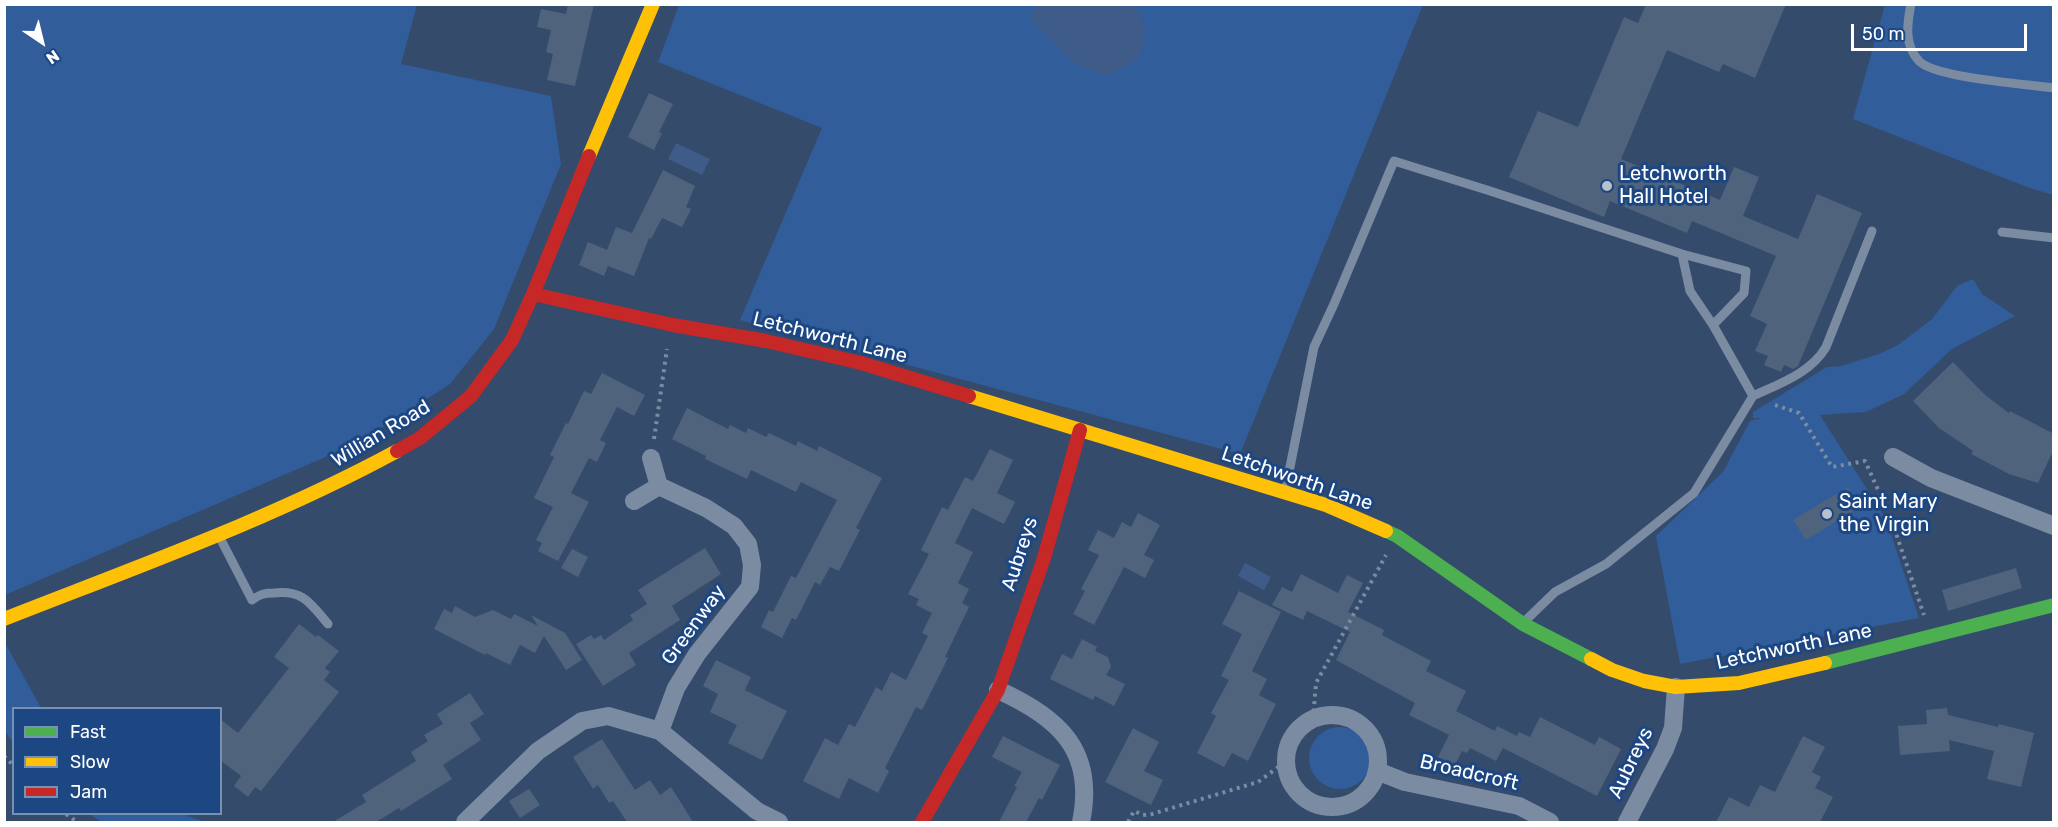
<!DOCTYPE html>
<html>
<head>
<meta charset="utf-8">
<style>
	body { margin:0 }
	#map { position:relative; width:2058px; height:827px; overflow:hidden; background:#344b6c; font-family:Rubik,sans-serif }
	canvas { display:block }
	.frame { position:absolute; inset:0; border:6px solid #fff; pointer-events:none }
	.legend { position:absolute; left:12px; top:707px; width:210px; height:108px; box-sizing:border-box; background:#1d4783; border:2px solid #7791b5; margin:0; padding:8px 10px; list-style:none; font-size:18px; color:#fff }
	.legend li { display:flex; align-items:center; gap:12px; height:30px }
	.legend b { width:30px; border:2px solid #7791b5 }
	.north { position:absolute; left:12px; top:12px; width:60px; height:60px; -webkit-text-stroke:4px #1d4783; paint-order:stroke; rotate:145deg; font-size:16px; font-weight:700; line-height:24px; text-align:center; color:#fff }
	.north::after { content:''; display:block; margin:auto; width:21px; height:27px; background:#fff; clip-path:polygon(50% 0,100% 100%,50% 72%,0 100%) }
	.scale { position:absolute; left:1851px; top:24px; width:176px; height:27px; box-sizing:border-box; border:3px solid #fff; border-top:0; padding-left:8px; font-size:18px; line-height:21px; white-space:nowrap; color:#fff; -webkit-text-stroke:4px #1d4783; paint-order:stroke }
</style>
</head>
<body>
<div id="map">
<canvas width="2058" height="827"></canvas>
<div class="frame"></div>
<ul class="legend">
<li><b style="height:8px;background:#4caf50"></b>Fast</li>
<li><b style="height:8px;background:#ffc107"></b>Slow</li>
<li><b style="height:8px;background:#c62828"></b>Jam</li>
</ul>
<div class="north">N</div>
<div class="scale">50 m</div>
</div>
<script>
const ctx = document.querySelector('canvas').getContext('2d');
ctx.lineJoin = 'round';
function fill(path, color) {
  ctx.fillStyle = color;
  ctx.fill(path, 'evenodd');
}
function strokePath(path, color, width, dash) {
  ctx.strokeStyle = color;
  ctx.lineWidth = width;
  ctx.lineCap = dash ? 'butt' : 'round';
  ctx.setLineDash(dash || []);
  ctx.stroke(path);
}
function label(font, color, halo, rows, align = 'center') {
  ctx.font = font + ' Rubik,sans-serif';
  ctx.lineWidth = 6;
  ctx.setLineDash([]);
  ctx.textBaseline = 'middle';
  ctx.strokeStyle = halo;
  ctx.fillStyle = color;
  for (const [text, x, y, turn = 0] of rows) {
    ctx.save();
    ctx.translate(x, y);
    ctx.rotate((+turn || 0) * Math.PI / 180);
    ctx.textAlign = isNaN(turn) ? turn : align;
    if (halo) ctx.strokeText(text, 0, 0);
    ctx.fillText(text, 0, 0);
    ctx.restore();
  }
}
fill(new Path2D(`
	M 4,5 L 417,5 L 401,64 L 551,96 L 561,164 L 494,329 L 450,384 L 358,443 L 5,595 Z
	M 679,5 L 1423,5 L 1240,454 L 740,320 L 822,128 L 658,62 Z
	M 1885,5 L 2053,5 L 2053,195 L 2027,187 L 1853,119 Z
	M 1973,279 L 1982,294 L 2015,316 L 1952,349 L 1904,394 L 1866,412 L 1820,415 L 1886,519 L 1919,618 L 1680,664 L 1656,536 L 1723,472 L 1750,421 L 1761,418 L 1753,418 L 1753,412 L 1827,367 L 1841,366 L 1879,354 L 1898,345 L 1932,319 L 1957,286 Z
	M 4,641 L 41,708 L 14,708 L 13,743 L 5,731 Z
	M1309 758a31 31 0 1 1 62 0a31 31 0 1 1-62 0Z
	M 89,814 L 182,814 L 205,822 L 102,822 Z`), '#315d9a');
fill(new Path2D(`
	M 1035,5 L 1132,5 C 1145,16 1150,44 1137,57 C 1128,67 1116,71 1104,76 L 1071,61 L 1060,48 L 1031,21 Z
	M 676,143 L 710,159 L 702,175 L 668,159 Z
	M 1245,563 L 1271,577 L 1264,590 L 1238,576 Z`), '#3e5c87');
fill(new Path2D(`
	M 568,4 L 594,4 L 575,86 L 547,80 L 553,54 L 546,52 L 551,30 L 537,27 L 541,9 L 566,14 Z
	M 1646,4 L 1786,4 L 1755,78 L 1723,64 L 1719,72 L 1667,50 L 1621,159 L 1720,200 L 1734,167 L 1759,177 L 1743,216 L 1798,239 L 1817,194 L 1862,213 L 1798,366 L 1793,369 L 1784,365 L 1781,372 L 1764,365 L 1768,356 L 1755,351 L 1767,324 L 1750,316 L 1776,256 L 1692,221 L 1687,233 L 1610,201 L 1604,217 L 1509,177 L 1538,111 L 1578,127 L 1624,17 L 1638,23 Z
	M 649,93 L 673,104 L 659,132 L 662,133 L 654,150 L 628,137 Z
	M 663,170 L 695,186 L 686,207 L 691,209 L 682,227 L 662,218 L 651,239 L 649,238 L 634,276 L 608,266 L 604,276 L 579,265 L 588,242 L 607,250 L 616,227 L 632,233 Z
	M 1953,362 L 1985,395 L 2009,413 L 2010,411 L 2054,434 L 2054,449 L 2038,483 L 2009,474 L 1971,454 L 1973,451 L 1939,428 L 1913,401 Z
	M 602,373 L 645,395 L 634,416 L 617,407 L 600,440 L 606,443 L 597,462 L 589,458 L 571,493 L 589,502 L 558,561 L 538,551 L 542,543 L 536,540 L 553,507 L 534,498 L 554,457 L 550,455 L 566,423 L 568,424 L 584,391 L 591,394 Z
	M 687,408 L 728,429 L 730,425 L 746,433 L 748,428 L 766,437 L 769,433 L 796,446 L 798,441 L 817,451 L 819,446 L 882,478 L 856,528 L 860,530 L 839,571 L 830,567 L 820,585 L 815,582 L 796,620 L 792,618 L 782,638 L 761,627 L 769,610 L 773,612 L 791,576 L 796,578 L 837,500 L 801,482 L 796,492 L 751,470 L 747,479 L 705,459 L 706,456 L 672,439 Z
	M 990,449 L 1013,460 L 997,493 L 1015,502 L 1004,524 L 972,508 L 955,543 L 973,552 L 958,583 L 969,589 L 962,603 L 969,607 L 945,657 L 948,658 L 922,710 L 916,707 L 885,768 L 889,771 L 878,793 L 849,778 L 839,799 L 803,781 L 825,738 L 838,745 L 849,724 L 855,727 L 876,687 L 882,691 L 891,672 L 906,680 L 928,636 L 922,633 L 932,613 L 916,605 L 919,599 L 908,594 L 929,554 L 921,550 L 942,507 L 948,510 L 965,477 L 973,481 Z
	M 1848,487 L 1860,507 L 1806,540 L 1793,520 Z
	M 1138,513 L 1160,525 L 1144,555 L 1154,560 L 1145,578 L 1124,567 L 1094,625 L 1073,614 L 1085,591 L 1081,589 L 1099,555 L 1088,550 L 1098,530 L 1114,538 L 1122,522 L 1131,527 Z
	M 705,548 L 721,574 L 672,606 L 680,620 L 629,653 L 636,665 L 603,686 L 576,644 L 591,635 L 594,639 L 601,635 L 604,640 L 633,620 L 630,615 L 647,604 L 638,590 Z
	M 572,549 L 588,557 L 578,577 L 561,568 Z
	M 2016,568 L 2022,588 L 1948,611 L 1942,590 Z
	M 1301,574 L 1338,593 L 1347,575 L 1363,583 L 1348,612 L 1384,630 L 1382,635 L 1431,661 L 1426,671 L 1466,691 L 1456,711 L 1495,731 L 1497,726 L 1517,736 L 1519,732 L 1530,737 L 1540,717 L 1595,745 L 1599,737 L 1621,749 L 1597,796 L 1503,748 L 1496,761 L 1470,748 L 1467,753 L 1462,751 L 1455,765 L 1438,757 L 1449,735 L 1409,715 L 1415,703 L 1336,660 L 1350,632 L 1307,611 L 1303,620 L 1272,605 L 1282,587 L 1292,592 Z
	M 1239,591 L 1281,612 L 1252,671 L 1267,679 L 1259,695 L 1276,704 L 1248,761 L 1232,753 L 1224,767 L 1197,753 L 1216,716 L 1211,713 L 1229,680 L 1221,676 L 1242,634 L 1222,624 Z
	M 455,606 L 475,617 L 493,610 L 511,619 L 514,614 L 538,626 L 531,615 L 565,633 L 582,660 L 566,670 L 544,636 L 535,653 L 520,645 L 510,665 L 486,653 L 485,655 L 434,629 L 444,609 L 452,613 Z
	M 299,624 L 316,637 L 318,635 L 339,651 L 325,668 L 330,672 L 324,680 L 339,692 L 261,791 L 255,787 L 248,797 L 234,786 L 241,776 L 220,760 L 220,719 L 238,733 L 289,668 L 274,657 Z
	M 1082,639 L 1097,647 L 1095,651 L 1108,657 L 1111,667 L 1106,675 L 1125,684 L 1114,706 L 1095,696 L 1093,700 L 1050,679 L 1062,654 L 1072,659 Z
	M 716,660 L 751,677 L 745,690 L 787,711 L 762,760 L 728,743 L 737,725 L 710,712 L 718,694 L 703,686 Z
	M 470,693 L 484,714 L 470,723 L 481,740 L 443,765 L 452,779 L 401,811 L 399,808 L 376,822 L 333,822 L 366,802 L 362,795 L 416,761 L 411,752 L 428,741 L 424,735 L 443,724 L 437,714 Z
	M 1947,708 L 1948,715 L 1998,727 L 1999,724 L 2034,733 L 2021,787 L 1987,779 L 1994,751 L 1949,740 L 1950,751 L 1900,755 L 1898,726 L 1927,724 L 1926,710 Z
	M 1133,728 L 1159,742 L 1144,771 L 1163,780 L 1151,805 L 1105,782 Z
	M 1003,736 L 1060,765 L 1042,800 L 1039,798 L 1026,822 L 999,822 L 1017,787 L 1014,786 L 1022,772 L 992,757 Z
	M 1803,736 L 1825,747 L 1812,772 L 1821,777 L 1815,788 L 1833,797 L 1820,822 L 1716,822 L 1729,797 L 1749,807 L 1760,785 L 1775,792 Z
	M 602,739 L 635,790 L 650,780 L 660,795 L 671,787 L 693,822 L 627,822 L 613,801 L 609,803 L 598,785 L 593,789 L 573,757 Z
	M 529,789 L 540,805 L 520,818 L 509,801 Z`), '#50637d');
strokePath(new Path2D(`
	M 1775,405 L 1799,413 L 1832,467 L 1865,461 L 1890,516 L 1924,615
	M 654,439 L 667,349
	M 1313,719 L 1316,683 L 1386,555
	M 4,756 L 14,766
	M 66,814 L 77,822
	M 1128,822 L 1134,811 L 1143,815 L 1152,814 L 1258,782 L 1285,762`), '#7b8ba2', 4, [3, 4.5]);
strokePath(new Path2D(`
	M 1911,4 C 1907,24 1904,45 1919,61 C 1935,78 2026,84 2054,88
	M 2002,232 L 2054,238
	M 1753,396 C 1779,384 1811,373 1826,347 L 1872,231
	M 1285,492 L 1314,347 L 1334,304 L 1394,161 L 1487,190 L 1682,254 L 1690,291 L 1713,325 L 1744,293 L 1746,271 L 1682,254
	M 219,536 L 252,600 C 260,594 265,593 274,593 C 304,590 310,603 328,624
	M 1524,622 L 1555,592 L 1606,564 L 1694,493 L 1753,396 L 1713,325`), '#7b8ba2', 9);
strokePath(new Path2D(`
	M 1893,457 L 1931,478 L 2054,526
	M 651,458 L 659,486
	M 634,501 L 659,486 L 706,508 L 734,526 L 748,544 L 752,565 L 750,587 L 697,654 L 676,688 L 660,731
	M 998,690 C 1058,717 1096,750 1081,822
	M1286 761a46 46 0 1 1 92 0a46 46 0 1 1-92 0Z
	M 1377,771 L 1405,782 L 1519,806 L 1550,822
	M 465,822 L 538,751 L 582,721 L 608,716 L 660,731 L 757,811 L 779,822
	M 1627,822 L 1665,749 L 1673,728 L 1676,687`), '#7b8ba2', 18);
strokePath(new Path2D(`
	M 1386,531 L 1397,536 L 1523,624 L 1591,659
	M 1825,663 L 2054,605`), '#4caf50', 14);
strokePath(new Path2D(`
	M 589,156 L 653,4
	M 969,396 L 1326,505 L 1386,531
	M 4,619 C 136,567 272,519 397,451
	M 1591,659 L 1612,670 L 1644,681 L 1676,687 L 1739,683 L 1825,663`), '#ffc107', 14);
strokePath(new Path2D(`
	M 533,294 L 673,325 L 766,341 L 861,363 L 969,396
	M 397,451 L 420,438 L 471,396 L 512,340 L 533,294 L 589,156
	M 922,822 L 998,690 L 1044,558 L 1080,430`), '#c62828', 14);
for (const [x, y, r, color] of [
	[1607,186,6,"#b8c0cc"],
	[1827,514,6,"#b8c0cc"]
]) {
  const dot = new Path2D();
  dot.arc(x, y, r, 0, 2 * Math.PI);
  ctx.fillStyle = color;
  ctx.fill(dot);
  strokePath(dot, '#1d4783', 2);
}
label('20px', '#fff', '#1d4783', [
	["Letchworth",1619,174],
	["Hall Hotel",1619,197],
	["Saint Mary",1839,502],
	["the Virgin",1839,525]
], 'left');
label('20px', '#fff', '#1d4783', [
	["Letchworth Lane",830,338,14],
	["Willian Road",381,434,-31],
	["Letchworth Lane",1297,479,19],
	["Aubreys",1020,554,-72],
	["Greenway",694,625,-54],
	["Letchworth Lane",1794,647,-12],
	["Aubreys",1631,763,-64],
	["Broadcroft",1469,773,13]
]);
</script>
</body>
</html>
